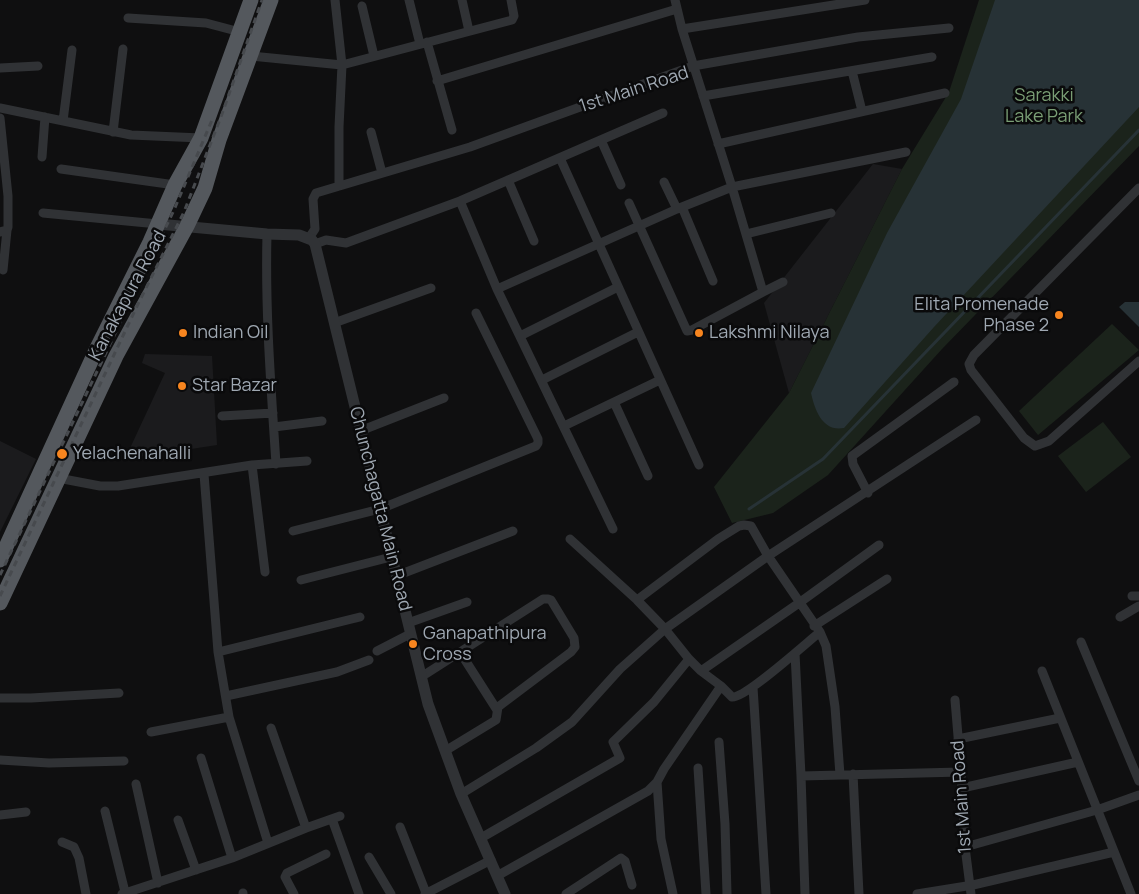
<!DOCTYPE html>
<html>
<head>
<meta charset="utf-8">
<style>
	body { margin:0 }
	canvas { display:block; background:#0f0f10 }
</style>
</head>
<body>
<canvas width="1139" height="894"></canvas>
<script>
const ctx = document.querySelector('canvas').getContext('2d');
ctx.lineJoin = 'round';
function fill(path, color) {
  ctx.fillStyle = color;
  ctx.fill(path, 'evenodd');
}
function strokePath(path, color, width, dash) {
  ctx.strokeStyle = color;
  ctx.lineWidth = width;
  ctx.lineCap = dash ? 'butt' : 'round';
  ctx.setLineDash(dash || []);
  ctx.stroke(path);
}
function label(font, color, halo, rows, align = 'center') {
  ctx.font = font + ' Manrope,sans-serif';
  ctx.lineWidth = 5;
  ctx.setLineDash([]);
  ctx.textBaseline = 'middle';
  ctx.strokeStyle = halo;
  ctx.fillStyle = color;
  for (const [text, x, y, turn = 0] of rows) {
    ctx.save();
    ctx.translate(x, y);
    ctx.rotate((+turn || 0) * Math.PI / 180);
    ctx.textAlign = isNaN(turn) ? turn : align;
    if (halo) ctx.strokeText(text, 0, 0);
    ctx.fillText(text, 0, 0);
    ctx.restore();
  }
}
fill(new Path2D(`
	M 873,164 L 902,169 L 789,393 L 764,303 Z
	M 145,354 L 212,356 L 217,445 L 125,459 L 165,373 L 142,363 Z
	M 0,441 L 36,459 L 0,532 Z`), '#1b1b1d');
fill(new Path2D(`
	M 979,0 L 1139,0 L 1139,146 L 942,349 L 828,475 L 773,513 L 732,523 L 714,487 L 789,393 L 902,169 L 949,92 Z
	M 1112,324 L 1139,350 L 1038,435 L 1019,411 Z
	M 1103,422 L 1131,457 L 1086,492 L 1058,456 Z`), '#1b231b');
fill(new Path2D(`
	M 995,0 L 1139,0 L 1139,107 L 934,327 L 844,428 C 823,432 815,411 811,393 L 887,233 L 961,99 Z
	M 1125,302 L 1139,302 L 1139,327 L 1119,307 Z`), '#273236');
strokePath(new Path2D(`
	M 749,509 L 823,459 L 1139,130`), '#273236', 3);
strokePath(new Path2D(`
	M 335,0 L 342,65 L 339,127 L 339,186
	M 409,0 L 420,44
	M 462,0 L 469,31
	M 675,0 L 682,29 L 732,187 L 763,292 L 783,282
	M 362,6 L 374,56
	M 128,18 L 206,23 L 240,32
	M 682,29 L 865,0
	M 427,42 L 452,130
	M 251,56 L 342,65 L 512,20 L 514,16 L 511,0
	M 0,68 L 38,66
	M 852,71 L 862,111
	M 437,81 L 677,9
	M 703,96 L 932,57
	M 0,108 L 131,135 L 201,138
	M 0,118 L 8,196 L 8,227 L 7,230 L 0,232
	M 63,121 L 72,50
	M 113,132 L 123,49
	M 371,132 L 382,173
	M 601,140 L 621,185
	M 718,144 L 945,93
	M 42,157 L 45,117
	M 560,158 L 699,465
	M 61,169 L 175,185
	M 508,180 L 534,241
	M 664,182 L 677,209
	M 1139,188 L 974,355 L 969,364 L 971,370 L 1024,438 L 1035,446 L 1049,441 L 1139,361
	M 460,201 L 497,289 L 613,529
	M 629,203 L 687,331 L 692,330 L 763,292
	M 682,207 L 713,281
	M 43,213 L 158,224
	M 267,234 C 265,311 271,387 276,464
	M 746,234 L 831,213
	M 309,238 L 315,229 L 313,199 L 316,193 L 470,147 L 693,66 L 858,37 L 949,28
	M 315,244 L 326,240 L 346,243 L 460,201 L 663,113
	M 3,270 L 7,230
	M 497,289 L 677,209 L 732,187 L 906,152
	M 334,323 L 431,288
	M 520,336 L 618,287
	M 542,380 L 638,332
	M 614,402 L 648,476
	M 222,416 L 273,413
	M 564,426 L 660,380
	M 274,427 L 322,421
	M 360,431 L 444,398
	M 252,465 L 265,572
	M 204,474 L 218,652
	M 58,478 L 100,486 L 118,486 L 252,465 L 307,461
	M 868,493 L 853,464 L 852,456 L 954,382
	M 293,531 L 380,509 L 536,446 L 538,443 L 538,439 L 476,313
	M 570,539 L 637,600 L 665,629 L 689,659 L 701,671 L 721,686 L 732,697 C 746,698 806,643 820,632
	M 396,576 L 513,531
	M 301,580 L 391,557
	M 1132,596 L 1139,596
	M 637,600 L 718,539 L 739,526 L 744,525 L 751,526 L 768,556 L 976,420
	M 1120,617 L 1139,606
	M 408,623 L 467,602
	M 814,626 L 887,579
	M 1081,642 L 1139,781
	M 377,651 L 410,634
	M 460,652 L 497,710
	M 795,653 L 801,776
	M 701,671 L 799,603 L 879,545
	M 1042,671 L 1131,894
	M 421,677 L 543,599 L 548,599 L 551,600 L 574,638 L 575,647 L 571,652 L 498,707 L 496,720 L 445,751
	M 753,687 L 766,894
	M 226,696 L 337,672 L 369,660
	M 0,698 L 31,698 L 119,693
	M 955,700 L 961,772 L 965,847 L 971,894
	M 151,732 L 229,717
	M 958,739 L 1060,718
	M 719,742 L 725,824 L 727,894
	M 201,758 L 232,858
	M 0,760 L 49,763 L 124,761
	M 698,768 L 706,894
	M 853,774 L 859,894
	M 657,782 L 661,839 L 673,894
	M 136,784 L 158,883
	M 962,788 L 1078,762
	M 461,794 L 536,748 L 572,722 L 620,669 L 665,629 L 768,556 L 820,632 L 826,646 L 835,707 L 840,775
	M 105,811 L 125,892
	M 0,815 L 26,812
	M 332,819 L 359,894
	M 178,820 L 196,870
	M 400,827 L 426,893
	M 306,828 L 340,816
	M 481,838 L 620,758 L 613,742 L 654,702 L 689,659
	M 62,842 L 74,847 L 79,858 L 86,894
	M 268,843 L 229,717 L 218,652 L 360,617
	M 965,847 L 1097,810 L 1139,795
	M 369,857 L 391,894
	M 497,876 L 648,791 L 657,782 L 664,769 L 721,686
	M 243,893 L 243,894
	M 122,894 L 232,858 L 306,828 L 271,728
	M 294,894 L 285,877 L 287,873 L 326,854
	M 425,894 L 491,860
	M 566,894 L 621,858 L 625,861 L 632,885
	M 805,894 L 801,776 L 961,772
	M 917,894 L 973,885 L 1114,852`), '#303235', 9);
strokePath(new Path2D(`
	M 158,224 L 267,234 L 299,235 L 312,240 L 315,244 L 428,704 L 461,794 L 505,894`), '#303235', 11);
strokePath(new Path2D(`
	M 0,560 L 98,346 L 150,242 L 175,185 L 201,138 L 251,0
	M 0,603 L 116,356 L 187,226 L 205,188 L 219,140 L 271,0`), '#54585d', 15);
strokePath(new Path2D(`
	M 0,575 L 174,210 L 212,120
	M 0,596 L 138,304 L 184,212 L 222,114 L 262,0`), '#474a4e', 3, [6, 5]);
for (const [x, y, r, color] of [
	[1059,315,5,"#f7851f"],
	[183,333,5,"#f7851f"],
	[699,333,5,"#f7851f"],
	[182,386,5,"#f7851f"],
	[62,454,6,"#f7851f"],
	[413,644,5,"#f7851f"]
]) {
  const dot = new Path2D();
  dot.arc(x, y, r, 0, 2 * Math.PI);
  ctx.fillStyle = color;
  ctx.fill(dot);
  strokePath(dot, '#0a0a0b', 2);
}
label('18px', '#9fa8b2', '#0a0a0b', [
	["1st Main Road",634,90,-18],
	["Kanakapura Road",128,296,-62],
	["Chunchagatta Main Road",380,509,76],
	["1st Main Road",962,797,-94]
]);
label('18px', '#7a9e75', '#0a0a0b', [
	["Sarakki",1044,96],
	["Lake Park",1044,117]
]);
label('18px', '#9fa8b2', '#0a0a0b', [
	["Elita Promenade",1049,305,"right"],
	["Phase 2",1049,326,"right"],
	["Indian Oil",193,333],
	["Lakshmi Nilaya",709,333],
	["Star Bazar",192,386],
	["Yelachenahalli",73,454],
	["Ganapathipura",423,634],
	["Cross",423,655]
], 'left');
</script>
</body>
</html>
